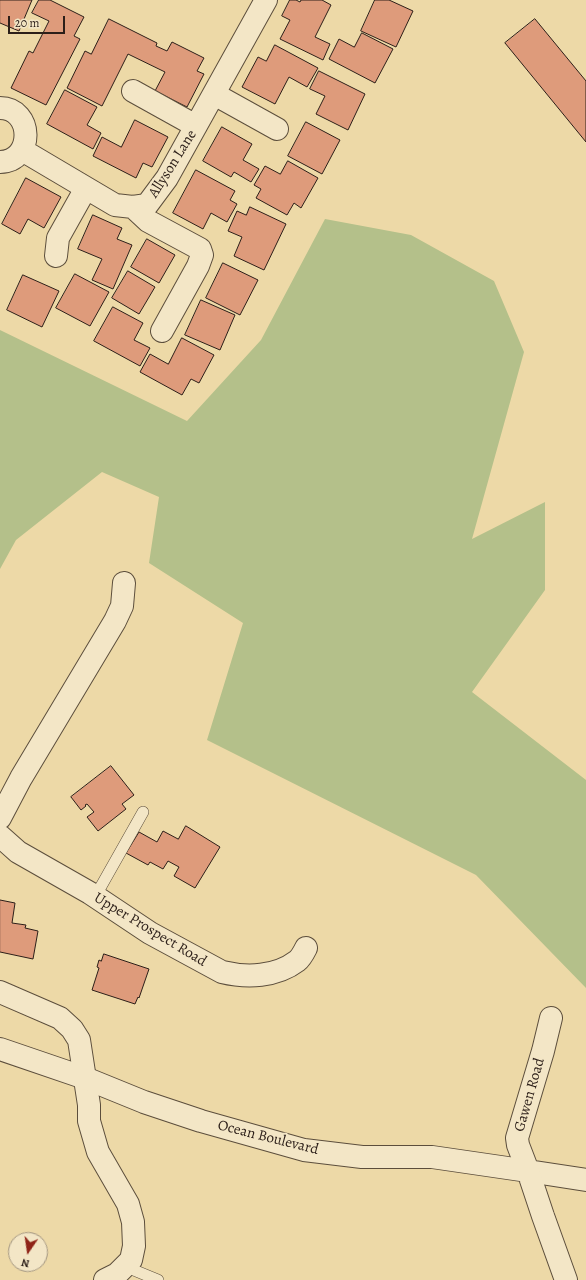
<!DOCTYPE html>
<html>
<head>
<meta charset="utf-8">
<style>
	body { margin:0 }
	#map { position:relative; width:586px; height:1280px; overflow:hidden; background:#edd9a7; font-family:Alegreya,serif }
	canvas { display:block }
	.north { position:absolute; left:8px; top:1232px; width:40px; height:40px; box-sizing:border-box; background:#f3e6c6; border:1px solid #a39681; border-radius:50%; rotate:193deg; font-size:11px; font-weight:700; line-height:16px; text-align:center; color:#2c1f19 }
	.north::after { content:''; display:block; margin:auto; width:14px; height:18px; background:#8f2418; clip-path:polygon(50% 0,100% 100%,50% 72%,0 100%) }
	.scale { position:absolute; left:8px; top:16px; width:57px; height:18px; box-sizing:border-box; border:2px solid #2c1f19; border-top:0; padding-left:5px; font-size:12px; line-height:14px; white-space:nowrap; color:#2c1f19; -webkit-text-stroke:3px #f3e6c6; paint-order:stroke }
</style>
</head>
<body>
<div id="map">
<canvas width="586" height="1280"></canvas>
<div class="north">N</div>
<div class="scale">20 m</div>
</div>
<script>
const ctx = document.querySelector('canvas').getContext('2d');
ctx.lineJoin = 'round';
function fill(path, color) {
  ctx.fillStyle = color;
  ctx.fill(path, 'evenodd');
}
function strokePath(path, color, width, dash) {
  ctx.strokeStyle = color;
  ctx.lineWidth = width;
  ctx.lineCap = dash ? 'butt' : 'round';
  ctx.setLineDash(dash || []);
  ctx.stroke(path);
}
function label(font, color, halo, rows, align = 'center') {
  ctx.font = font + ' Alegreya,serif';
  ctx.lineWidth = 4;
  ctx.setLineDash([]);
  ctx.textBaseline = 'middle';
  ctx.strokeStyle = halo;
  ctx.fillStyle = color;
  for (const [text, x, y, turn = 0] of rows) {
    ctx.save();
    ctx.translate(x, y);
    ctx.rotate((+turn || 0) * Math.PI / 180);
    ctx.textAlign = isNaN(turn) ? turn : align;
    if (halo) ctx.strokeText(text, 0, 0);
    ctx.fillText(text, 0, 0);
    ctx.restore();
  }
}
fill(new Path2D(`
	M 325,219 L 411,235 L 494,281 L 524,352 L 472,539 L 545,502 L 545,590 L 472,692 L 586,780 L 586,988 L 476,875 L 207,740 L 243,623 L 149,563 L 159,497 L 102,472 L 16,540 L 0,569 L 0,330 L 187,421 L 261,340 Z`), '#b4c08a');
const building = new Path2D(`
	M 0,0 L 32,0 L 19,31 L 0,23 Z
	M 39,0 L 50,0 L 84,17 L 74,36 L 80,39 L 46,105 L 11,88 L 29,51 L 33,53 L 49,21 L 32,13 Z
	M 290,0 L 296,0 L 300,2 L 301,0 L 322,0 L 331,5 L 315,37 L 330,44 L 323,60 L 280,39 L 290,20 L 282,16 Z
	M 375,0 L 389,0 L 413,11 L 396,47 L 361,31 Z
	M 109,19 L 157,43 L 156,46 L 167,51 L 172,42 L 204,58 L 197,71 L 204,74 L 187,107 L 155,91 L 165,72 L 128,54 L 102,106 L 67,88 L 85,51 L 91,54 Z
	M 535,19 L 586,81 L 586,142 L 505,43 Z
	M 362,33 L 393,49 L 375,83 L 329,59 L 339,39 L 354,47 Z
	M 275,45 L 318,68 L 307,87 L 289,77 L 275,104 L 242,87 L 258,57 L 266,61 Z
	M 319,71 L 365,94 L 348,130 L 316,114 L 325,96 L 310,89 Z
	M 65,90 L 97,107 L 87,125 L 101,133 L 93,149 L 47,124 Z
	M 135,120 L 168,137 L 152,167 L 143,163 L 136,178 L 93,156 L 102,137 L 121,147 Z
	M 306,122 L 340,140 L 322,174 L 288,156 Z
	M 222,127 L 252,144 L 243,160 L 259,169 L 251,182 L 234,172 L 231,177 L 203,161 Z
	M 288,161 L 318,178 L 301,208 L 294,203 L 287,215 L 256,198 L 261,189 L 254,185 L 265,166 L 280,174 Z
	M 196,170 L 235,191 L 230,200 L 237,204 L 227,222 L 211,213 L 203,229 L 173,213 Z
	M 26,178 L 61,197 L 44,228 L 28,219 L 20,234 L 2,224 Z
	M 250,207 L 286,224 L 264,270 L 234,256 L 242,237 L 228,231 L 237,211 L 246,215 Z
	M 93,215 L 122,228 L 117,239 L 132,245 L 113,289 L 92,280 L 102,259 L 78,249 Z
	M 147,239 L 175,255 L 159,283 L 131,267 Z
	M 223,263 L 258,280 L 240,315 L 206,298 Z
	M 128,271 L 155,287 L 139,314 L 112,298 Z
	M 75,274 L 109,292 L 90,326 L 56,308 Z
	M 23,275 L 59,291 L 42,327 L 7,310 Z
	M 201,300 L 235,315 L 220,350 L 185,335 Z
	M 113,307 L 143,323 L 134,340 L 150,348 L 140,366 L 94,341 Z
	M 182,338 L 214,355 L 199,383 L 191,379 L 182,395 L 140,372 L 150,354 L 168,364 Z
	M 111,766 L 134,795 L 122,804 L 126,809 L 98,831 L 87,817 L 94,812 L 87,804 L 85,805 L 86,806 L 81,810 L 71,797 Z
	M 186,826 L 220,847 L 195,888 L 174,876 L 179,867 L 168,861 L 163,869 L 150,862 L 148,865 L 126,853 L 139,832 L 157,842 L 163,831 L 178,839 Z
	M 0,900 L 15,903 L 12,923 L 26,925 L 25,928 L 38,931 L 33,959 L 0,952 Z
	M 104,954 L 149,969 L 139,998 L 138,997 L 135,1004 L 92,990 L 99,968 L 97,967 L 99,960 L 101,961 Z`);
fill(building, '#de9b7b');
strokePath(building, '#2c1f19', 1);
const service = new Path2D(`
	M 95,897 L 143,812
	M 124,1266 L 158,1280`);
const minor = new Path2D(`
	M 133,91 L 196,126
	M 214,94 L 277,129
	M 0,108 C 33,108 35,161 0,162
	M 22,150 L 115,205 L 133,207 L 147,205 L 167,178 L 266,0
	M 133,207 L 148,221 L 200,249 L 202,255 L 198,266 L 162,331
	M 56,256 L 58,238 L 86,188
	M 0,818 L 21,778 L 115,621 L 122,606 L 124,583
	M 0,836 L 18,852 L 90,893 L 150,933 L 222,972 C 247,978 276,977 297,961 C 301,958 304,952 306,948
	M 0,992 L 60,1018 L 72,1029 L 79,1040 L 89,1105 L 89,1121 L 98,1152 L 128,1204 L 133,1222 L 134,1246 L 131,1260 L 117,1274 L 105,1280
	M 551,1018 L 543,1051 L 517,1138 L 518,1145 L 528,1171 L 586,1180`);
const tertiary = new Path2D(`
	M 0,1049 L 85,1078 L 144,1102 L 201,1121 L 304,1150 L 362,1157 L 432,1157 L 528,1171 L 543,1216 L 566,1280`);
strokePath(service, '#5c4e3c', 12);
strokePath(minor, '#5c4e3c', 24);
strokePath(tertiary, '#5c4e3c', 24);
strokePath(service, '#f3e6c6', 11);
strokePath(minor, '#f3e6c6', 22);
strokePath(tertiary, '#f3e6c6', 22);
label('15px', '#2c1f19', '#f3e6c6', [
	["Allyson Lane",173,164,-58],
	["Upper Prospect Road",150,930,31],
	["Gawen Road",530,1095,-74],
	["Ocean Boulevard",268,1138,14]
]);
</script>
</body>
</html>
